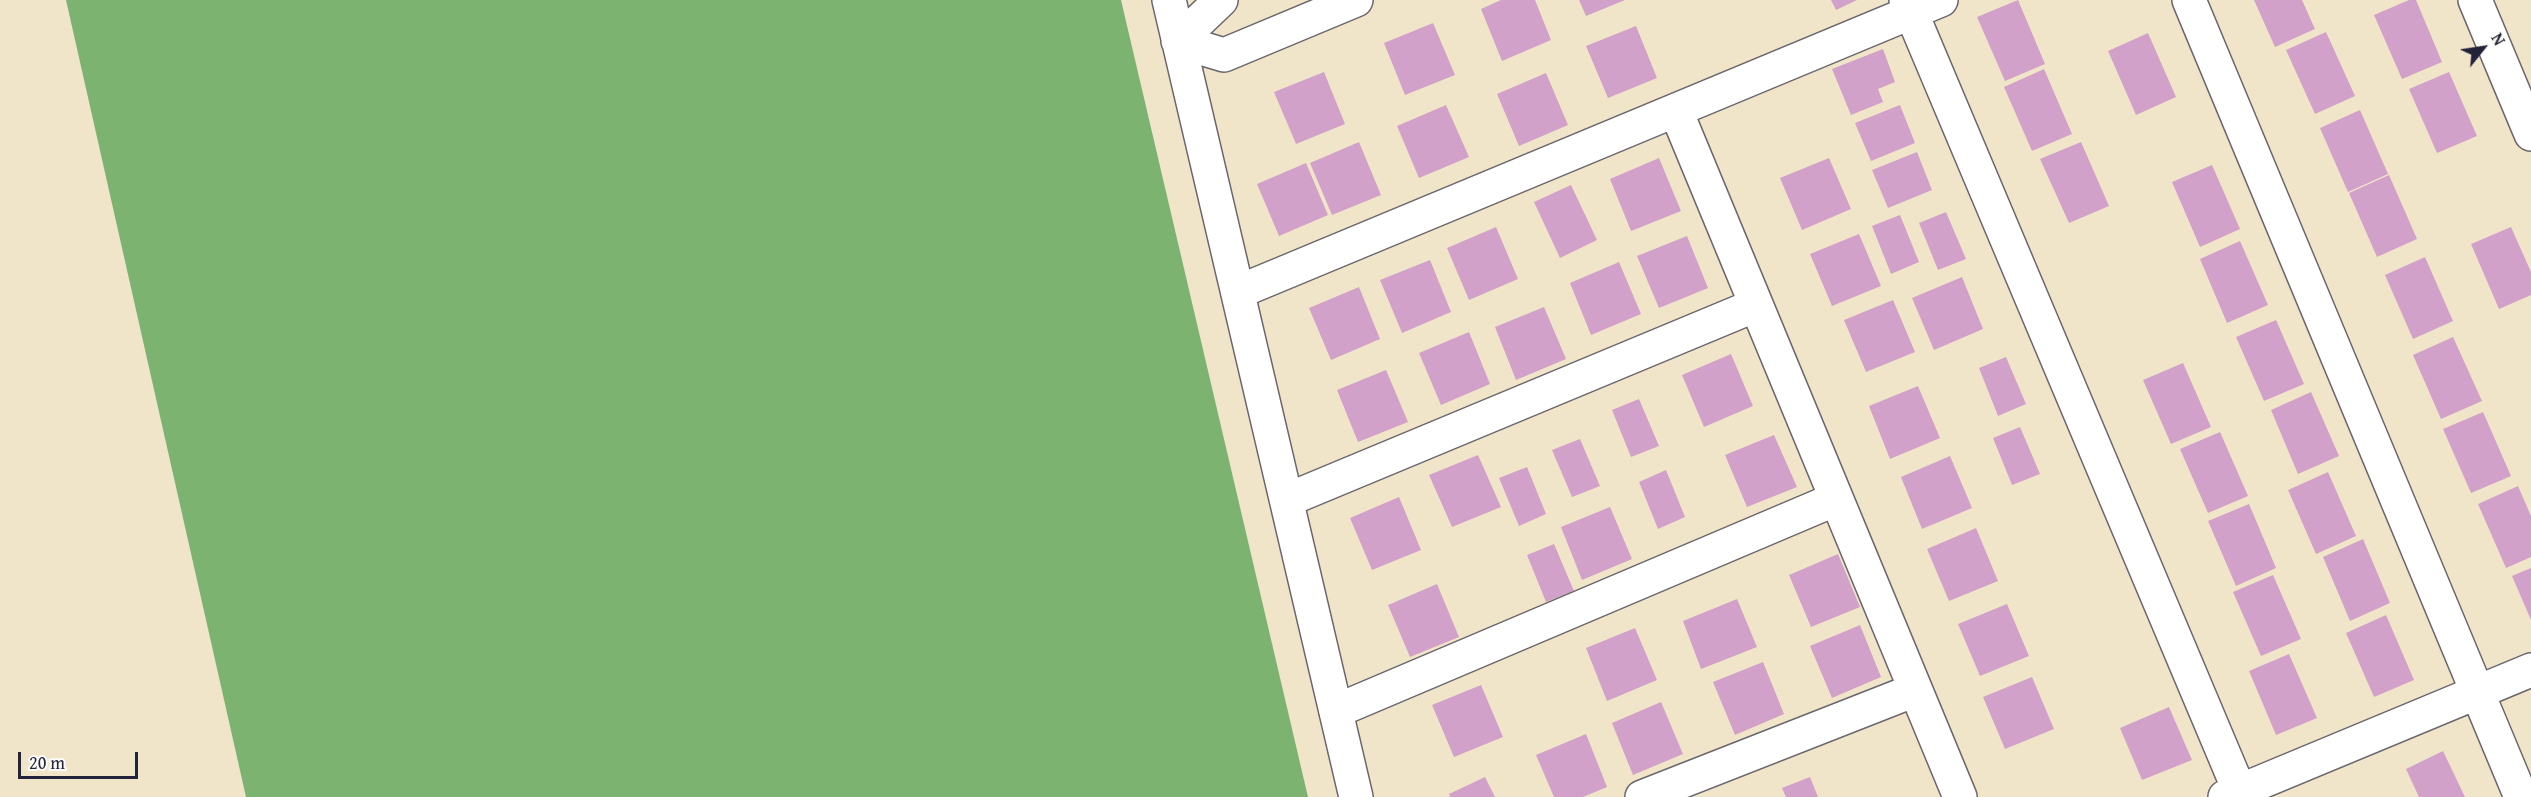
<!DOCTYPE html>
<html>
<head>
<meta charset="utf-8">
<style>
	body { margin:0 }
	#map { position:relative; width:2531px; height:797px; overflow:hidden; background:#f1e5c9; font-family:"Gentium Book Plus",serif }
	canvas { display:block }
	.north { position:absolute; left:2453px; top:18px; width:60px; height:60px; -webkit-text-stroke:4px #fdfcf7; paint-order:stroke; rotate:60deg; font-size:16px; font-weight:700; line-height:24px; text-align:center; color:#22223b }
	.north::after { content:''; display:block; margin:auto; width:21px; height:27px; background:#22223b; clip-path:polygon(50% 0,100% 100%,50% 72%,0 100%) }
	.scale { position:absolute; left:18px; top:752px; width:120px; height:27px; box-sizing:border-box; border:3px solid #22223b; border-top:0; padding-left:8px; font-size:18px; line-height:21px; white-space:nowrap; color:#22223b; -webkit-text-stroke:4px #fdfcf7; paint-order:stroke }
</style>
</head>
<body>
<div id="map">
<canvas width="2531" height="797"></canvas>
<div class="north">N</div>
<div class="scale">20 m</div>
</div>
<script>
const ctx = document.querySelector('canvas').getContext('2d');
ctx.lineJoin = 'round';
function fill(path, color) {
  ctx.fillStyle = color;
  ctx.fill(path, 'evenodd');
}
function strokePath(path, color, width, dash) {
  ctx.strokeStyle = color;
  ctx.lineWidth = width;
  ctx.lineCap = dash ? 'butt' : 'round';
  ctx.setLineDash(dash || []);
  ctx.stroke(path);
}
fill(new Path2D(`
	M 66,0 L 1121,0 L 1308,797 L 246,797 Z`), '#7db370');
fill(new Path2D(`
	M 1501,0 L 1535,0 L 1551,40 L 1502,61 L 1481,9 Z
	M 1579,0 L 1625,0 L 1586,16 Z
	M 1831,0 L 1857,0 L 1836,10 Z
	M 2018,0 L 2045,64 L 2005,81 L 1977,17 Z
	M 2254,0 L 2302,0 L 2315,29 L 2275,47 Z
	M 2409,0 L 2416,0 L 2442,62 L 2402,79 L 2374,15 Z
	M 1433,23 L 1455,75 L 1405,95 L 1384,43 Z
	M 1636,26 L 1657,78 L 1608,98 L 1586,46 Z
	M 2326,32 L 2355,96 L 2315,114 L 2286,50 Z
	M 2148,33 L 2176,97 L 2136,115 L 2108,51 Z
	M 1883,49 L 1895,82 L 1878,89 L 1883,102 L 1851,115 L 1832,69 Z
	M 2044,69 L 2072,134 L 2032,151 L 2004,87 Z
	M 1324,72 L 1345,124 L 1296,144 L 1274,92 Z
	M 2449,72 L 2477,136 L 2437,153 L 2409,89 Z
	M 1546,73 L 1568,125 L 1519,146 L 1497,94 Z
	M 1446,105 L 1469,157 L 1419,178 L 1397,126 Z
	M 1900,105 L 1915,143 L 1871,161 L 1855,123 Z
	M 2360,110 L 2388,174 L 2348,192 L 2320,128 Z
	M 1359,142 L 1381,195 L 1332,215 L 1310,163 Z
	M 2081,142 L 2109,206 L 2069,223 L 2040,159 Z
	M 1917,152 L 1932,190 L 1888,208 L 1872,170 Z
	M 1659,158 L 1681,211 L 1631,231 L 1610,179 Z
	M 1829,158 L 1851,209 L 1802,230 L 1780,178 Z
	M 1306,163 L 1328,215 L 1279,236 L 1257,184 Z
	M 2212,165 L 2240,229 L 2200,247 L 2172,182 Z
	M 2389,175 L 2417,239 L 2377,257 L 2349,193 Z
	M 1571,185 L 1597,240 L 1560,258 L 1534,202 Z
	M 1946,212 L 1966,259 L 1938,270 L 1919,223 Z
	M 1900,215 L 1919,262 L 1891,274 L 1872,226 Z
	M 1496,227 L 1518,279 L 1469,300 L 1447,248 Z
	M 2511,227 L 2531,272 L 2531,295 L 2499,309 L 2471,244 Z
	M 1859,234 L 1881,286 L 1832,306 L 1810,254 Z
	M 1687,236 L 1708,288 L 1659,308 L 1637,256 Z
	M 2240,241 L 2268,305 L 2227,323 L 2200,259 Z
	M 2425,257 L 2453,321 L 2413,339 L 2385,275 Z
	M 1430,260 L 1451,312 L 1402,333 L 1380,280 Z
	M 1619,262 L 1641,314 L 1591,335 L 1570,283 Z
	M 1962,277 L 1983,329 L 1934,350 L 1912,298 Z
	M 1359,287 L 1380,339 L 1331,360 L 1309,308 Z
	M 1893,300 L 1915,352 L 1866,372 L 1844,320 Z
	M 1544,307 L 1566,359 L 1516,380 L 1495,327 Z
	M 2276,320 L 2304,384 L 2264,401 L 2236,337 Z
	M 1469,332 L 1490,384 L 1441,405 L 1419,353 Z
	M 2453,337 L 2482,401 L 2441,419 L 2413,355 Z
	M 1731,354 L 1753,406 L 1704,427 L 1682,375 Z
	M 2006,357 L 2026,404 L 1998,416 L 1979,368 Z
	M 2183,363 L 2211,427 L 2171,444 L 2143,380 Z
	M 1386,370 L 1408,422 L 1358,442 L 1337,390 Z
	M 1918,386 L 1940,438 L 1890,459 L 1869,406 Z
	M 2311,392 L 2339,456 L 2298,474 L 2271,410 Z
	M 1639,399 L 1659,446 L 1631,457 L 1612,410 Z
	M 2483,412 L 2511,476 L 2471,493 L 2443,429 Z
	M 2020,427 L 2040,474 L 2012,485 L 1993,438 Z
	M 2220,432 L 2248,496 L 2208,513 L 2180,449 Z
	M 1774,435 L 1797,487 L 1747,507 L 1725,455 Z
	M 1580,439 L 1600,486 L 1572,497 L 1552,450 Z
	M 1478,455 L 1501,507 L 1452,527 L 1429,475 Z
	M 1950,456 L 1972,508 L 1922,529 L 1901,477 Z
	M 1527,467 L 1546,514 L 1519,526 L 1499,478 Z
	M 1666,470 L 1685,517 L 1658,529 L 1639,482 Z
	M 2328,472 L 2356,536 L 2316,554 L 2288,490 Z
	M 2518,486 L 2531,516 L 2531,557 L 2506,568 L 2478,504 Z
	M 1399,497 L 1421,550 L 1372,570 L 1350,518 Z
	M 2249,504 L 2276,568 L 2236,586 L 2208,521 Z
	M 1610,507 L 1632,559 L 1582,580 L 1561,527 Z
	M 1976,528 L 1998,581 L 1949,601 L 1927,549 Z
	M 2363,539 L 2390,603 L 2350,621 L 2323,557 Z
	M 1554,544 L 1574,591 L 1546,602 L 1527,555 Z
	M 1838,554 L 1860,607 L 1811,627 L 1789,575 Z
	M 2531,568 L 2531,620 L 2512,576 Z
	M 2273,575 L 2301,639 L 2261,656 L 2233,592 Z
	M 1437,584 L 1459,637 L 1410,657 L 1388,605 Z
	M 1737,599 L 1757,647 L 1701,669 L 1683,621 Z
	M 2007,604 L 2029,656 L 1980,676 L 1958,624 Z
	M 2386,615 L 2414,680 L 2374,697 L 2346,633 Z
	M 1860,625 L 1881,677 L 1832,698 L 1810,646 Z
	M 1635,628 L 1657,680 L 1607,701 L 1586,648 Z
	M 2289,654 L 2317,718 L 2276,735 L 2249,671 Z
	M 1763,662 L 1784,714 L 1735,735 L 1713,682 Z
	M 2032,677 L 2054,729 L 2005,749 L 1983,697 Z
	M 1481,685 L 1503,737 L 1454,757 L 1432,705 Z
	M 1661,702 L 1683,754 L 1633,775 L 1612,723 Z
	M 2169,707 L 2192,760 L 2142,780 L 2120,728 Z
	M 1586,734 L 1607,787 L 1583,797 L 1554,797 L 1536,755 Z
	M 2443,751 L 2465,797 L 2419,797 L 2406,769 Z
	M 1485,777 L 1495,797 L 1450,797 L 1449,794 Z
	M 1810,777 L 1818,797 L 1786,797 L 1782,788 Z`), '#d1a1ca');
const minor = new Path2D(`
	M 1906,0 L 2242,797
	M 2189,0 L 2521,797
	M 2475,0 L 2531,134
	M 1676,111 L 1960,797
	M 1238,292 L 1941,0
	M 1287,500 L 1756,305
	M 1336,711 L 1836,499
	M 1642,797 L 1915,690
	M 2225,797 L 2531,670`);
const tertiary = new Path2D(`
	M 1169,0 L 1356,797
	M 1221,0 L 1178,41 L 1224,55 L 1356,0`);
strokePath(minor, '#6a666d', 36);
strokePath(tertiary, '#6a666d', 36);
strokePath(minor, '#fff', 33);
strokePath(tertiary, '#fff', 33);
</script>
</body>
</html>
